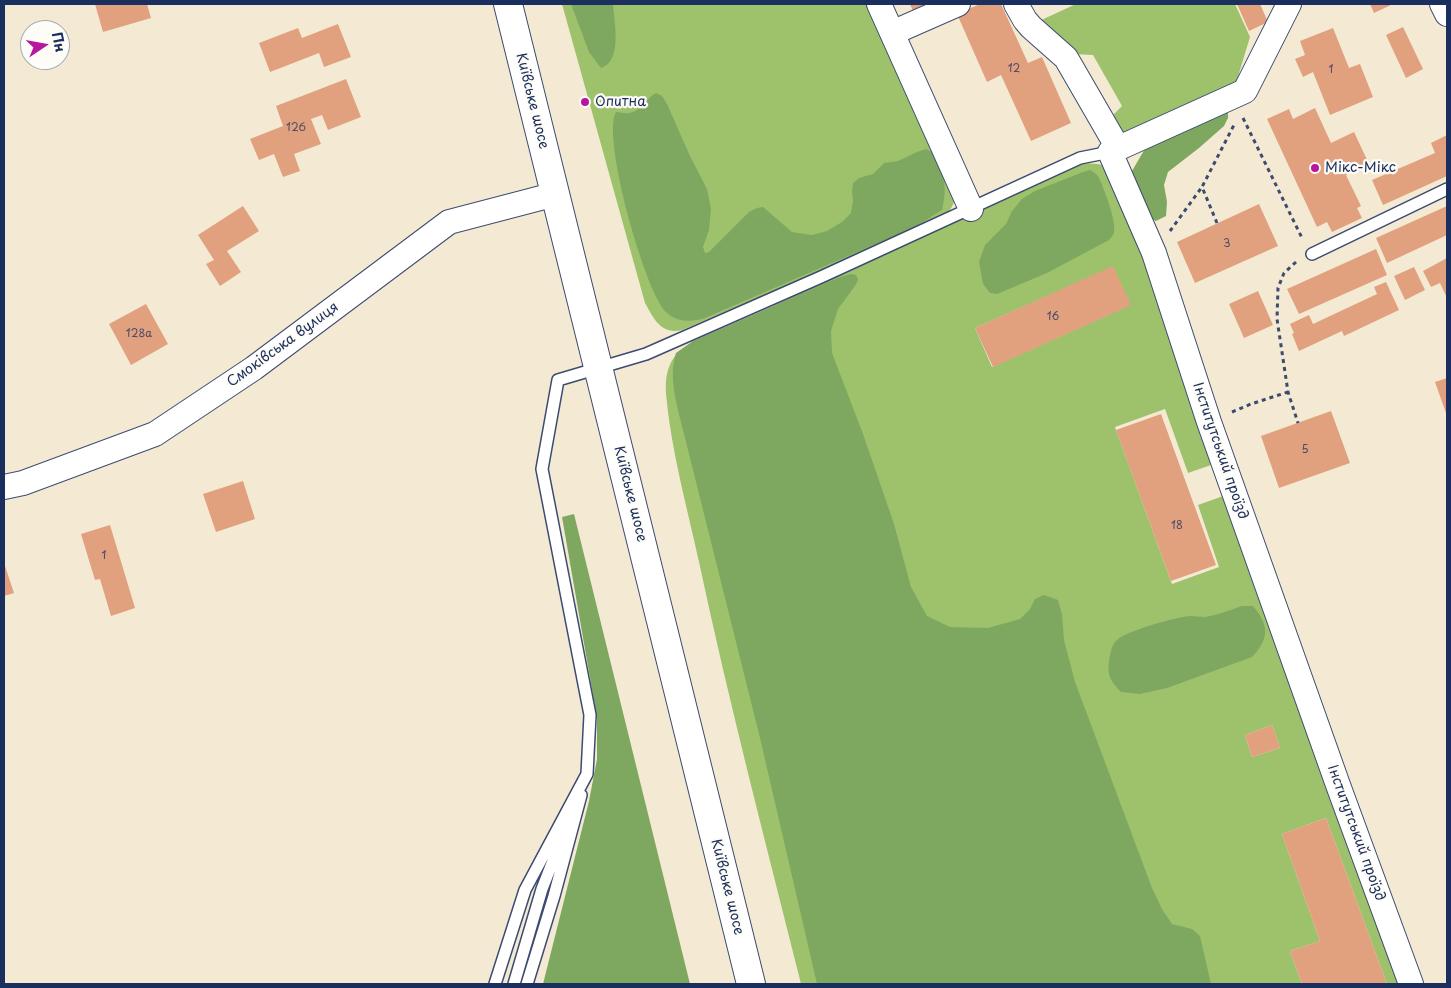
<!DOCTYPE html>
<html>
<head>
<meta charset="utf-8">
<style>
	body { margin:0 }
	#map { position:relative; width:1451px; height:988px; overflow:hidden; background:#f4ead4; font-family:"Playpen Sans",sans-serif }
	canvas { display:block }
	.frame { position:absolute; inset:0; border:5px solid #1b2f5e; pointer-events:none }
	.north { position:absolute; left:20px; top:20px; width:50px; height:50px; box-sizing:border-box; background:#fdfcf7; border:1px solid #a3aaba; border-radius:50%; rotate:78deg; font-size:14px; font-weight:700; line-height:20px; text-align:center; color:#1b2f5e }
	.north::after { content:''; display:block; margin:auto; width:18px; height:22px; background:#b5179e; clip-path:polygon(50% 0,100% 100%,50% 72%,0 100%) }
</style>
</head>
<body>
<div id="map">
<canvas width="1451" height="988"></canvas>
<div class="frame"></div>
<div class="north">Пн</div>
</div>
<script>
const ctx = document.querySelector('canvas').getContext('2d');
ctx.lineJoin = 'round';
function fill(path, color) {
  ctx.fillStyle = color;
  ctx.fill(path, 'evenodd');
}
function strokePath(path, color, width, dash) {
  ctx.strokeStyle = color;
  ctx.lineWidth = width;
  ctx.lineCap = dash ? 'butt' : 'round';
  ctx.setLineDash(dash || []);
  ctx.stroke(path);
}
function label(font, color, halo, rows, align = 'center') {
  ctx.font = font + ' "Playpen Sans",sans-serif';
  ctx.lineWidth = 4.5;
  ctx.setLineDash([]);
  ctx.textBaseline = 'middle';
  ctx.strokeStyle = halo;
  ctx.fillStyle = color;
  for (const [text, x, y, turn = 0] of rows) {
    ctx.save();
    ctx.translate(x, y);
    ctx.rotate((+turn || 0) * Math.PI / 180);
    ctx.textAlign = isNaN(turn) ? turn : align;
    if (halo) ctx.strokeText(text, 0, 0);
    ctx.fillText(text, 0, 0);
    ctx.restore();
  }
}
fill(new Path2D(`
	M 562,4 L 871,4 L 955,199 C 951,213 944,216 932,223 L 682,330 C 661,335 654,319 645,303 Z
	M 1076,4 L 1235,4 L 1250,37 L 1233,93 L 1131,132 L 1120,133 L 1110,118 L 1122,106 L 1093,55 L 1074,54 L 1037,22 Z
	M 1081,163 L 1098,164 L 1105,166 L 1152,275 L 1214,464 L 1188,473 L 1165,409 L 1115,427 L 1172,584 L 1219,567 L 1198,505 L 1226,495 L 1399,984 L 1387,984 L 1326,818 L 1282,834 L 1320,941 L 1290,951 L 1302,984 L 801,984 C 766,844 729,703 699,562 C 687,507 671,450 666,394 C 665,378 667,365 678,352 L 885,252 ZM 1113,267 L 1130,305 L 992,367 L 975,328 ZM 1272,725 L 1280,748 L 1252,757 L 1245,735 Z`), '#9ec26b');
fill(new Path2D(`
	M 571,4 L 613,4 C 614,21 623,61 601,68 L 589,52 Z
	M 656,93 L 662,96 L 667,104 L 690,156 L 707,189 L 711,209 L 709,230 L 703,247 L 705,253 L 709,252 L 749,212 L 757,208 L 763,207 L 792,232 L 812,235 L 827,231 L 842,222 L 851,213 L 853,200 L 852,192 L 853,183 L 859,178 L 873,174 L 884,163 L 898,161 L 917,152 L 926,149 L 934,153 C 944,176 948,185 942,210 L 915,227 L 705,318 C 692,322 677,323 666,312 C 645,292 601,136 616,112 C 621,112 625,114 629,113 C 642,111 645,99 656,93 Z
	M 1228,112 L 1228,118 L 1224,126 L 1199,148 L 1168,172 L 1164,185 L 1167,202 L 1166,216 L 1156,221 L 1148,217 L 1131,182 L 1132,171 L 1146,147 Z
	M 1090,170 C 1094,172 1097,174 1099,178 C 1104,188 1117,223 1114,233 C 1113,236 1110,238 1109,240 L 1047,273 L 997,294 L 990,293 L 983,284 L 979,262 L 985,245 L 1006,224 L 1012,211 L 1022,199 L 1035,191 L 1083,172 Z
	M 851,274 L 856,275 L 858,280 L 855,286 L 838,309 L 831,331 L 832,353 L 863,434 L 894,524 L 911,587 L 927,616 L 950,627 L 988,628 L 1020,619 L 1030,609 L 1035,599 L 1044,595 L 1058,600 L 1062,614 L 1064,640 L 1075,682 L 1152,888 L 1162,909 L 1172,924 L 1192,929 L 1200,936 L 1211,984 L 817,984 L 760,738 L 683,430 C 677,405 668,378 676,353 L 693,341 L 840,277 Z
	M 574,514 L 690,984 L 543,984 L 589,801 L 597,759 L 597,718 L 562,517 Z
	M 1242,606 L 1253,606 C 1269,625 1270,638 1252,657 L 1167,688 L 1140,694 L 1121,692 C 1111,682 1107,676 1109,662 C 1110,655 1111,645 1117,640 C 1126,631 1176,617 1190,616 C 1195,616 1200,617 1205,617 C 1218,615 1230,610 1242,606 Z`), '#7ea85f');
fill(new Path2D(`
	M 95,4 L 147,4 L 151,18 L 103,32 Z
	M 910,4 L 928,4 L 913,11 Z
	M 980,4 L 1001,4 L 1028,63 L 1042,57 L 1071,123 L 1031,141 L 1001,75 L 987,82 L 957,14 Z
	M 1237,4 L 1260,4 L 1268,22 L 1249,31 Z
	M 1370,4 L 1393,4 L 1374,13 Z
	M 338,24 L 351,57 L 324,67 L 319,53 L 270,72 L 259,43 L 298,28 L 302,38 Z
	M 1403,27 L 1423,69 L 1406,78 L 1386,35 Z
	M 1333,28 L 1349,68 L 1360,64 L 1373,97 L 1330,115 L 1313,72 L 1303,77 L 1295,59 L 1305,55 L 1300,41 Z
	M 346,79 L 361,117 L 328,130 L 322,115 L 311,119 L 321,144 L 294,154 L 300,171 L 283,177 L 274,154 L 259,160 L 250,139 L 283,126 L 276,106 Z
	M 1315,108 L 1331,143 L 1354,132 L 1369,164 L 1346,175 L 1361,206 L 1357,208 L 1362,218 L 1332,232 L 1327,222 L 1317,227 L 1267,119 L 1289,109 L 1293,119 Z
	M 1447,135 L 1447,176 L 1383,205 L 1372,180 L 1435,153 L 1431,143 Z
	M 1259,204 L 1278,246 L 1195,283 L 1177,242 Z
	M 243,206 L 259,231 L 227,251 L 241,272 L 220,286 L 206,264 L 214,260 L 198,235 Z
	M 1447,206 L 1447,235 L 1387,263 L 1376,238 Z
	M 1376,249 L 1387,275 L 1299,314 L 1287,289 Z
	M 1447,258 L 1447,298 L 1440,283 L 1431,287 L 1423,271 Z
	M 1113,266 L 1131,305 L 993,367 L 975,328 Z
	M 1414,267 L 1425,290 L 1405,300 L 1394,276 Z
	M 1386,282 L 1399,310 L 1344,336 L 1342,331 L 1299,351 L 1292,334 L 1294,333 L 1290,324 L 1309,315 L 1313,324 L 1377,294 L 1374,287 Z
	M 1258,291 L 1273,325 L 1244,338 L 1229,304 Z
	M 146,304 L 168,344 L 131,365 L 109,324 Z
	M 1447,378 L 1447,416 L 1435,382 Z
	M 1331,411 L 1350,463 L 1279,488 L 1261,436 Z
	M 1161,414 L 1216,565 L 1171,581 L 1116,430 Z
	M 243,481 L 255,519 L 216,532 L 203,494 Z
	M 110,525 L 135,608 L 111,616 L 100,579 L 95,580 L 81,534 Z
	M 4,563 L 14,593 L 4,596 Z
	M 1272,725 L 1280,748 L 1252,757 L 1245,735 Z
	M 1326,818 L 1387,984 L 1302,984 L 1290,951 L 1320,941 L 1282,834 Z`), '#e1a07e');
const lane = new Path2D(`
	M 1312,254 L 1447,189
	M 495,984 L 525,890 L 587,774 L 590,715 L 542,469 L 558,380 L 646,354 L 821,277 L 1080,158 L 1110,152
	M 514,984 L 542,889 L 569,820
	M 527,984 L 554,896 L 581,795`);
const street = new Path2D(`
	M 879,4 L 971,209
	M 1016,4 L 1025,20 L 1031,27 L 1066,58 L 1118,148
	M 1289,4 L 1245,91 L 1110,152 L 1154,253 L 1209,422 L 1338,785 L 1411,984
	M 1442,4 L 1447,14
	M 892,33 L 958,4
	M 4,487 L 23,483 L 155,434 L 254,368 L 449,222 L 556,194`);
const primary = new Path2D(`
	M 508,4 L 751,984`);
strokePath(lane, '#3c4b70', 14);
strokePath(street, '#3c4b70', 26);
strokePath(primary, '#3c4b70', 30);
strokePath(new Path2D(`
	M 1243,118 L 1303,240
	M 1217,223 L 1202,187 L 1235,123
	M 1170,231 L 1202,187
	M 1296,262 L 1284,273 L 1278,288 L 1277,319 L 1288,392 L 1298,423
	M 1232,412 L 1251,404 L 1288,392`), '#3c4b70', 3, [4, 4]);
strokePath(lane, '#fff', 11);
strokePath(street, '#fff', 24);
strokePath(primary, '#fff', 28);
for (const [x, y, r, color] of [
	[585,102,5,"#b5179e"],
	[1315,168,5,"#b5179e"]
]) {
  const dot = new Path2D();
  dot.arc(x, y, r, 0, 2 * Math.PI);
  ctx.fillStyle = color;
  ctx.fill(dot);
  strokePath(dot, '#fdfcf7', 2);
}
label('11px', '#4c4b66', null, [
	["12",1014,69],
	["1",1331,70],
	["126",296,128],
	["3",1227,244],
	["16",1053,317],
	["128а",139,334],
	["5",1305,450],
	["18",1177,526],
	["1",104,556]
]);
label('14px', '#1b2f5e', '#fdfcf7', [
	["Київське шосе",532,101,76],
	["Смоківська вулиця",283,345,-36],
	["Інститутський проїзд",1220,451,71],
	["Київське шосе",630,494,76],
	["Інститутський проїзд",1356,833,70],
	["Київське шосе",727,887,76]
]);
label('14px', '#1b2f5e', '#fdfcf7', [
	["Опитна",595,102],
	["Мікс-Мікс",1325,168]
], 'left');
</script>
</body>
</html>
